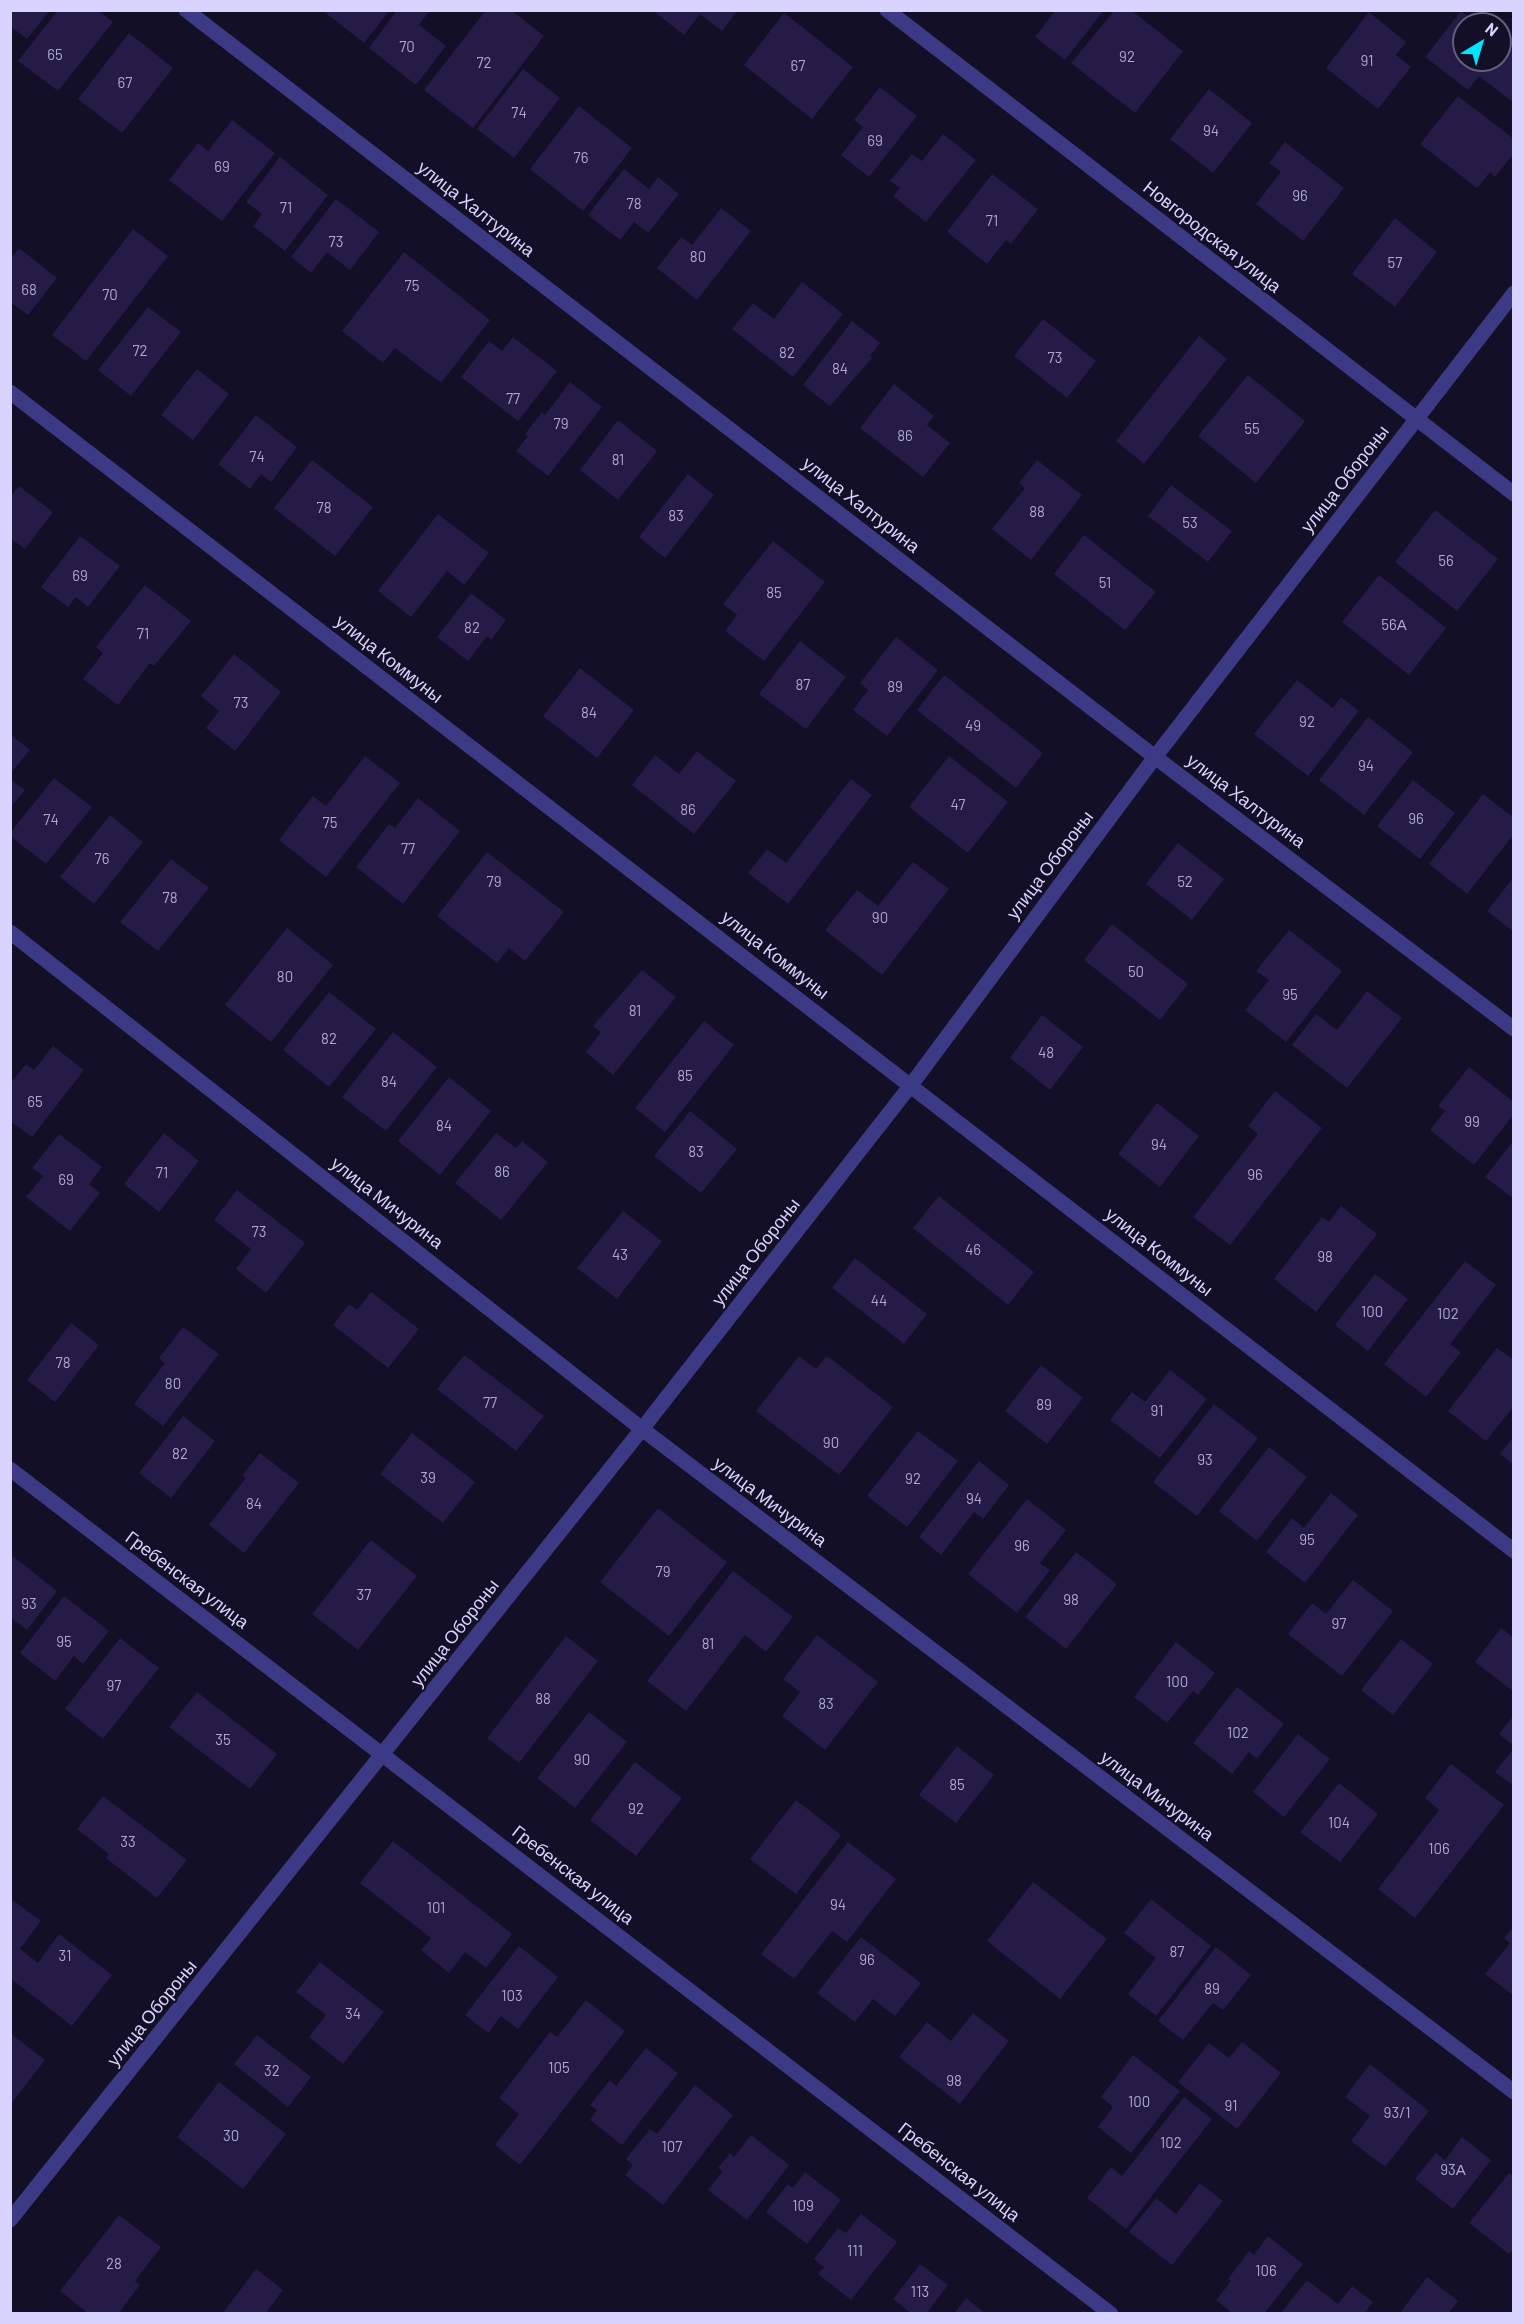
<!DOCTYPE html>
<html>
<head>
<meta charset="utf-8">
<style>
	body { margin:0 }
	#map { position:relative; width:1524px; height:2324px; overflow:hidden; background:#130f26; font-family:Barlow,sans-serif }
	canvas { display:block }
	.frame { position:absolute; inset:0; border:12px solid #d9d4ff; pointer-events:none }
	.north { position:absolute; left:1452px; top:12px; width:60px; height:60px; box-sizing:border-box; background:#130f26; border:2px solid #625e7d; border-radius:50%; rotate:38deg; font-size:16px; font-weight:700; line-height:24px; text-align:center; color:#d9d4ff }
	.north::after { content:''; display:block; margin:auto; width:21px; height:27px; background:#00e5ff; clip-path:polygon(50% 0,100% 100%,50% 72%,0 100%) }
</style>
</head>
<body>
<div id="map">
<canvas width="1524" height="2324"></canvas>
<div class="frame"></div>
<div class="north">N</div>
</div>
<script>
const ctx = document.querySelector('canvas').getContext('2d');
ctx.lineJoin = 'round';
function fill(path, color) {
  ctx.fillStyle = color;
  ctx.fill(path, 'evenodd');
}
function strokePath(path, color, width, dash) {
  ctx.strokeStyle = color;
  ctx.lineWidth = width;
  ctx.lineCap = dash ? 'butt' : 'round';
  ctx.setLineDash(dash || []);
  ctx.stroke(path);
}
function label(font, color, halo, rows, align = 'center') {
  ctx.font = font + ' Barlow,sans-serif';
  ctx.lineWidth = 4.5;
  ctx.setLineDash([]);
  ctx.textBaseline = 'middle';
  ctx.strokeStyle = halo;
  ctx.fillStyle = color;
  for (const [text, x, y, turn = 0] of rows) {
    ctx.save();
    ctx.translate(x, y);
    ctx.rotate((+turn || 0) * Math.PI / 180);
    ctx.textAlign = isNaN(turn) ? turn : align;
    if (halo) ctx.strokeText(text, 0, 0);
    ctx.fillText(text, 0, 0);
    ctx.restore();
  }
}
fill(new Path2D(`
	M 10,10 L 50,10 L 27,39 L 10,26 Z
	M 58,10 L 98,10 L 113,22 L 58,91 L 18,61 Z
	M 322,10 L 390,10 L 364,43 Z
	M 397,10 L 430,10 L 419,25 L 446,46 L 416,85 L 369,48 Z
	M 486,10 L 511,10 L 544,36 L 473,128 L 424,90 Z
	M 652,10 L 738,10 L 722,31 L 700,14 L 684,35 Z
	M 1056,10 L 1104,10 L 1065,60 L 1035,37 Z
	M 1115,10 L 1131,10 L 1183,51 L 1135,113 L 1071,63 Z
	M 1461,11 L 1477,24 L 1464,24 L 1464,60 L 1500,60 L 1500,42 L 1514,52 L 1514,103 L 1479,76 L 1468,90 L 1425,57 Z
	M 1369,12 L 1406,42 L 1396,55 L 1411,67 L 1378,109 L 1326,68 Z
	M 784,13 L 853,67 L 812,119 L 744,65 Z
	M 129,33 L 173,68 L 122,133 L 78,99 Z
	M 523,69 L 560,98 L 514,158 L 477,129 Z
	M 880,87 L 917,116 L 869,177 L 841,155 L 863,127 L 854,120 Z
	M 1209,89 L 1252,123 L 1213,173 L 1170,139 Z
	M 1458,96 L 1514,139 L 1514,153 L 1495,177 L 1490,172 L 1477,188 L 1420,144 Z
	M 579,106 L 632,148 L 583,211 L 530,169 Z
	M 232,120 L 275,153 L 222,221 L 169,180 L 198,143 L 208,151 Z
	M 943,134 L 976,160 L 926,222 L 893,196 L 900,188 L 890,181 L 912,154 L 922,161 Z
	M 1285,142 L 1344,188 L 1303,241 L 1256,204 L 1281,172 L 1269,163 Z
	M 280,157 L 328,195 L 285,251 L 253,226 L 262,214 L 246,202 Z
	M 624,169 L 649,189 L 658,177 L 679,194 L 648,233 L 634,222 L 620,240 L 588,215 Z
	M 992,174 L 1038,209 L 1011,244 L 1006,240 L 987,264 L 947,232 Z
	M 336,199 L 379,232 L 350,270 L 327,252 L 311,273 L 291,257 Z
	M 721,208 L 751,231 L 697,300 L 657,268 L 681,237 L 692,245 Z
	M 1395,218 L 1437,252 L 1395,307 L 1352,274 Z
	M 133,229 L 168,256 L 86,361 L 52,335 Z
	M 19,248 L 57,278 L 28,315 L 10,302 L 10,259 Z
	M 404,252 L 490,320 L 441,383 L 395,348 L 383,363 L 342,331 Z
	M 802,282 L 843,314 L 793,377 L 732,329 L 753,303 L 774,319 Z
	M 148,307 L 181,332 L 131,396 L 98,370 Z
	M 1043,319 L 1096,361 L 1067,398 L 1014,356 Z
	M 852,321 L 880,343 L 870,356 L 872,358 L 830,406 L 803,385 Z
	M 1199,336 L 1227,359 L 1144,464 L 1116,441 Z
	M 513,337 L 557,371 L 518,421 L 461,377 L 489,341 L 502,351 Z
	M 197,369 L 229,394 L 193,440 L 161,415 Z
	M 1248,375 L 1305,421 L 1256,483 L 1198,436 Z
	M 570,382 L 602,407 L 548,476 L 516,451 L 528,436 L 525,434 L 542,412 L 545,415 Z
	M 894,384 L 934,416 L 927,425 L 950,443 L 923,477 L 860,428 Z
	M 256,415 L 297,447 L 271,482 L 261,474 L 250,489 L 218,464 Z
	M 618,420 L 657,451 L 618,500 L 580,470 Z
	M 312,460 L 373,507 L 335,556 L 274,508 Z
	M 1037,460 L 1082,495 L 1031,560 L 992,529 L 1025,488 L 1019,483 Z
	M 688,474 L 714,495 L 665,558 L 639,537 Z
	M 1171,485 L 1232,531 L 1208,562 L 1148,516 Z
	M 19,486 L 53,512 L 25,549 L 10,538 L 10,497 Z
	M 1435,510 L 1498,559 L 1457,611 L 1395,562 Z
	M 438,514 L 489,553 L 464,585 L 447,571 L 411,617 L 378,591 Z
	M 1084,535 L 1156,592 L 1125,630 L 1054,574 Z
	M 80,536 L 120,566 L 88,607 L 76,597 L 68,607 L 41,587 Z
	M 773,541 L 825,582 L 764,661 L 725,631 L 737,615 L 723,604 Z
	M 1379,575 L 1446,628 L 1409,675 L 1342,622 Z
	M 145,585 L 191,621 L 154,666 L 150,663 L 118,705 L 83,679 L 103,653 L 96,647 Z
	M 471,593 L 506,620 L 491,640 L 487,636 L 468,661 L 437,637 Z
	M 896,637 L 938,670 L 887,736 L 853,710 L 868,690 L 860,683 Z
	M 800,641 L 846,677 L 806,729 L 759,694 Z
	M 234,654 L 281,692 L 235,751 L 206,728 L 219,711 L 201,696 Z
	M 580,668 L 634,710 L 597,758 L 543,716 Z
	M 944,675 L 1043,753 L 1016,788 L 917,710 Z
	M 1297,680 L 1333,708 L 1341,697 L 1359,711 L 1308,776 L 1254,734 Z
	M 1368,717 L 1413,752 L 1364,815 L 1319,780 Z
	M 10,734 L 30,750 L 10,774 Z
	M 697,751 L 736,781 L 694,834 L 632,785 L 655,755 L 679,774 Z
	M 365,756 L 400,783 L 326,877 L 279,840 L 313,796 L 326,806 Z
	M 949,756 L 1008,802 L 968,853 L 909,807 Z
	M 54,778 L 92,807 L 46,864 L 10,836 L 10,833 Z
	M 10,779 L 25,790 L 10,808 Z
	M 851,779 L 872,795 L 788,904 L 748,873 L 767,849 L 786,863 Z
	M 1413,780 L 1455,813 L 1420,859 L 1377,826 Z
	M 1483,794 L 1514,818 L 1514,834 L 1467,894 L 1429,864 Z
	M 418,798 L 460,831 L 403,904 L 356,867 L 389,824 L 395,828 Z
	M 110,815 L 143,842 L 94,904 L 60,877 Z
	M 1178,843 L 1224,879 L 1192,920 L 1146,884 Z
	M 487,852 L 564,912 L 525,961 L 509,948 L 497,963 L 437,916 Z
	M 171,859 L 209,888 L 158,951 L 120,922 Z
	M 913,862 L 949,889 L 882,975 L 825,930 L 857,890 L 878,906 Z
	M 1514,877 L 1514,932 L 1487,911 Z
	M 1112,924 L 1188,984 L 1160,1020 L 1084,960 Z
	M 287,928 L 333,965 L 271,1042 L 225,1005 Z
	M 1289,930 L 1342,971 L 1286,1042 L 1245,1010 L 1269,980 L 1256,971 Z
	M 642,970 L 676,997 L 613,1075 L 586,1052 L 601,1032 L 593,1026 Z
	M 1367,991 L 1402,1018 L 1347,1088 L 1292,1045 L 1316,1014 L 1337,1030 Z
	M 329,992 L 376,1029 L 329,1087 L 283,1050 Z
	M 1042,1015 L 1083,1047 L 1050,1090 L 1010,1058 Z
	M 704,1021 L 734,1045 L 665,1132 L 635,1108 Z
	M 393,1032 L 437,1067 L 386,1131 L 342,1097 Z
	M 53,1046 L 84,1070 L 32,1137 L 10,1121 L 10,1084 L 26,1064 L 34,1070 Z
	M 1469,1067 L 1514,1102 L 1514,1114 L 1474,1165 L 1430,1130 L 1445,1111 L 1438,1106 Z
	M 449,1077 L 491,1111 L 440,1175 L 398,1141 Z
	M 1275,1091 L 1322,1128 L 1230,1245 L 1193,1217 L 1258,1134 L 1248,1126 Z
	M 1157,1103 L 1199,1136 L 1160,1187 L 1118,1154 Z
	M 690,1111 L 737,1149 L 701,1193 L 654,1156 Z
	M 164,1133 L 199,1161 L 159,1212 L 124,1184 Z
	M 496,1133 L 516,1148 L 522,1141 L 548,1162 L 501,1220 L 455,1183 Z
	M 59,1134 L 102,1167 L 89,1184 L 100,1193 L 70,1231 L 26,1197 L 43,1176 L 32,1168 Z
	M 1514,1140 L 1514,1199 L 1485,1177 Z
	M 237,1190 L 305,1243 L 266,1293 L 236,1269 L 251,1249 L 214,1220 Z
	M 939,1196 L 1034,1272 L 1008,1305 L 913,1228 Z
	M 1341,1206 L 1377,1234 L 1316,1312 L 1274,1279 L 1322,1217 L 1329,1222 Z
	M 623,1211 L 662,1241 L 617,1299 L 577,1268 Z
	M 855,1258 L 927,1314 L 904,1344 L 832,1288 Z
	M 1465,1261 L 1496,1285 L 1450,1344 L 1461,1352 L 1426,1397 L 1384,1364 Z
	M 1375,1274 L 1408,1299 L 1368,1351 L 1335,1325 Z
	M 371,1292 L 419,1329 L 388,1368 L 333,1325 L 349,1304 L 357,1310 Z
	M 71,1323 L 99,1345 L 55,1402 L 27,1380 Z
	M 183,1327 L 219,1354 L 163,1426 L 134,1404 L 165,1363 L 159,1358 Z
	M 1497,1348 L 1514,1360 L 1514,1406 L 1486,1441 L 1448,1411 Z
	M 464,1355 L 544,1416 L 516,1451 L 437,1389 Z
	M 799,1356 L 816,1369 L 826,1357 L 830,1358 L 893,1407 L 839,1475 L 756,1411 Z
	M 1041,1365 L 1083,1398 L 1047,1444 L 1005,1411 Z
	M 1170,1370 L 1207,1399 L 1160,1458 L 1110,1420 L 1132,1392 L 1145,1402 Z
	M 1214,1404 L 1258,1438 L 1197,1516 L 1153,1482 Z
	M 183,1416 L 215,1441 L 171,1498 L 139,1473 Z
	M 918,1431 L 958,1461 L 907,1527 L 867,1496 Z
	M 412,1433 L 475,1482 L 443,1523 L 380,1474 Z
	M 1514,1436 L 1514,1465 L 1500,1454 Z
	M 1269,1447 L 1307,1477 L 1257,1541 L 1219,1511 Z
	M 260,1453 L 299,1483 L 244,1553 L 209,1525 L 246,1478 L 242,1476 Z
	M 979,1461 L 1009,1485 L 983,1519 L 974,1512 L 941,1555 L 919,1537 Z
	M 1331,1493 L 1358,1515 L 1305,1583 L 1266,1552 L 1292,1518 L 1304,1528 Z
	M 1027,1499 L 1066,1530 L 1040,1563 L 1050,1570 L 1017,1613 L 968,1574 Z
	M 658,1508 L 727,1562 L 669,1636 L 600,1582 Z
	M 371,1540 L 417,1576 L 358,1650 L 312,1614 Z
	M 1076,1552 L 1117,1584 L 1066,1649 L 1025,1617 Z
	M 10,1554 L 57,1591 L 27,1630 L 10,1617 Z
	M 733,1571 L 793,1617 L 766,1652 L 745,1635 L 686,1711 L 647,1681 Z
	M 1353,1580 L 1393,1611 L 1342,1676 L 1288,1634 L 1312,1603 L 1326,1614 Z
	M 64,1596 L 109,1631 L 83,1664 L 74,1656 L 55,1681 L 20,1653 Z
	M 1501,1628 L 1514,1638 L 1514,1692 L 1475,1662 Z
	M 817,1635 L 878,1682 L 825,1750 L 782,1716 L 800,1692 L 783,1679 Z
	M 566,1636 L 598,1661 L 519,1763 L 487,1738 Z
	M 120,1638 L 159,1668 L 103,1739 L 65,1709 Z
	M 1401,1639 L 1433,1664 L 1393,1715 L 1361,1690 Z
	M 1176,1642 L 1215,1673 L 1198,1695 L 1193,1691 L 1167,1723 L 1134,1697 Z
	M 1237,1687 L 1284,1724 L 1257,1759 L 1249,1752 L 1232,1774 L 1193,1743 Z
	M 197,1692 L 277,1754 L 250,1789 L 169,1727 Z
	M 589,1712 L 627,1742 L 575,1808 L 537,1778 Z
	M 1514,1715 L 1514,1746 L 1499,1734 Z
	M 1298,1734 L 1330,1759 L 1284,1817 L 1253,1792 Z
	M 957,1746 L 994,1775 L 956,1823 L 919,1795 Z
	M 1514,1748 L 1514,1786 L 1495,1772 Z
	M 635,1762 L 682,1798 L 636,1856 L 590,1820 Z
	M 1451,1764 L 1504,1805 L 1415,1918 L 1378,1889 L 1439,1810 L 1425,1798 Z
	M 1339,1783 L 1378,1814 L 1340,1862 L 1300,1832 Z
	M 103,1796 L 187,1860 L 157,1898 L 106,1858 L 109,1854 L 77,1829 Z
	M 796,1800 L 841,1835 L 796,1894 L 750,1859 Z
	M 393,1841 L 512,1934 L 486,1968 L 465,1952 L 449,1973 L 421,1950 L 431,1938 L 360,1883 Z
	M 848,1842 L 896,1879 L 847,1942 L 832,1931 L 794,1979 L 761,1954 Z
	M 1033,1882 L 1107,1939 L 1060,1999 L 987,1941 Z
	M 10,1898 L 41,1921 L 20,1949 L 38,1963 L 59,1934 L 112,1975 L 72,2026 L 10,1978 Z
	M 1151,1899 L 1211,1946 L 1156,2016 L 1128,1994 L 1156,1958 L 1124,1933 Z
	M 1514,1926 L 1514,1996 L 1485,1974 L 1510,1943 L 1504,1938 Z
	M 861,1937 L 921,1983 L 895,2016 L 873,1999 L 855,2022 L 817,1993 Z
	M 519,1946 L 558,1977 L 518,2029 L 501,2016 L 488,2033 L 465,2015 Z
	M 1216,1947 L 1251,1975 L 1223,2010 L 1213,2003 L 1183,2040 L 1158,2021 Z
	M 320,1962 L 384,2012 L 343,2064 L 309,2037 L 326,2015 L 296,1992 Z
	M 586,2000 L 625,2031 L 520,2165 L 495,2145 L 519,2114 L 499,2098 L 550,2032 L 557,2037 Z
	M 973,2013 L 1009,2041 L 960,2104 L 899,2057 L 927,2022 L 951,2041 Z
	M 10,2033 L 45,2060 L 10,2105 Z
	M 257,2035 L 311,2077 L 288,2107 L 234,2064 Z
	M 1242,2042 L 1281,2073 L 1237,2129 L 1178,2082 L 1209,2043 L 1229,2058 Z
	M 646,2048 L 678,2073 L 622,2145 L 590,2120 L 597,2110 L 590,2105 L 610,2080 L 616,2086 Z
	M 1133,2055 L 1180,2091 L 1131,2153 L 1098,2127 L 1113,2107 L 1101,2097 Z
	M 1370,2064 L 1429,2111 L 1385,2167 L 1351,2141 L 1370,2116 L 1345,2097 Z
	M 219,2082 L 286,2134 L 243,2189 L 177,2137 Z
	M 695,2085 L 733,2115 L 663,2205 L 625,2175 L 633,2165 L 626,2159 L 650,2129 L 657,2134 Z
	M 1184,2097 L 1212,2119 L 1126,2229 L 1087,2198 L 1111,2167 L 1122,2176 Z
	M 751,2135 L 789,2165 L 747,2220 L 708,2190 L 723,2171 L 718,2168 L 730,2153 L 734,2157 Z
	M 1462,2137 L 1491,2160 L 1453,2209 L 1415,2179 L 1436,2153 L 1445,2160 Z
	M 805,2172 L 841,2200 L 807,2244 L 766,2212 L 788,2184 L 793,2188 Z
	M 1509,2173 L 1514,2176 L 1514,2248 L 1509,2254 L 1469,2223 Z
	M 1200,2183 L 1223,2201 L 1172,2265 L 1129,2232 L 1156,2198 L 1176,2214 Z
	M 861,2214 L 897,2242 L 851,2300 L 818,2274 L 824,2267 L 814,2259 L 838,2228 L 846,2233 Z
	M 119,2215 L 161,2247 L 135,2281 L 140,2285 L 118,2314 L 89,2314 L 60,2291 Z
	M 1268,2236 L 1303,2264 L 1264,2314 L 1233,2314 L 1216,2300 L 1231,2281 L 1228,2279 L 1249,2251 L 1254,2255 Z
	M 920,2264 L 948,2285 L 926,2314 L 912,2314 L 893,2299 Z
	M 256,2269 L 283,2290 L 265,2314 L 222,2314 Z
	M 1427,2277 L 1458,2301 L 1448,2314 L 1399,2314 Z
	M 1307,2280 L 1338,2304 L 1352,2286 L 1373,2302 L 1364,2314 L 1280,2314 Z
	M 966,2298 L 986,2314 L 954,2314 Z`), '#241b47');
strokePath(new Path2D(`
	M 186,10 L 1155,757 L 1514,1029
	M 887,10 L 1514,494
	M 10,392 L 1514,1551
	M 10,932 L 642,1429 L 1514,2092
	M 10,1469 L 1111,2314
	M 10,2220 L 642,1429 L 911,1085 L 1155,757 L 1514,293`), '#3d3a85', 15);
label('15px', '#aca6d1', null, [
	["70",407,47],
	["65",55,55],
	["92",1127,57],
	["91",1367,61],
	["72",484,63],
	["67",798,66],
	["67",125,83],
	["74",519,113],
	["94",1211,131],
	["69",875,141],
	["76",581,158],
	["69",222,167],
	["96",1300,196],
	["78",634,204],
	["71",286,208],
	["71",992,221],
	["73",336,242],
	["80",698,257],
	["57",1395,263],
	["75",412,286],
	["68",29,290],
	["70",110,295],
	["72",140,351],
	["82",787,353],
	["73",1055,358],
	["84",840,369],
	["77",513,399],
	["79",561,424],
	["55",1252,429],
	["86",905,436],
	["74",257,457],
	["81",618,460],
	["78",324,508],
	["88",1037,512],
	["83",676,516],
	["53",1190,523],
	["56",1446,561],
	["69",80,576],
	["51",1105,583],
	["85",774,593],
	["56А",1394,625],
	["82",472,628],
	["71",143,634],
	["87",803,685],
	["89",895,687],
	["73",241,703],
	["84",589,713],
	["92",1307,722],
	["49",973,726],
	["94",1366,766],
	["47",958,805],
	["86",688,810],
	["96",1416,819],
	["74",51,820],
	["75",330,823],
	["77",408,849],
	["76",102,859],
	["79",494,882],
	["52",1185,882],
	["78",170,898],
	["90",880,918],
	["50",1136,972],
	["80",285,977],
	["95",1290,995],
	["81",635,1011],
	["82",329,1039],
	["48",1046,1053],
	["85",685,1076],
	["84",389,1082],
	["65",35,1102],
	["99",1472,1122],
	["84",444,1126],
	["94",1159,1145],
	["83",696,1152],
	["86",502,1172],
	["71",162,1173],
	["96",1255,1175],
	["69",66,1180],
	["73",259,1232],
	["46",973,1250],
	["43",620,1255],
	["98",1325,1257],
	["44",879,1301],
	["100",1372,1312],
	["102",1448,1314],
	["78",63,1363],
	["80",173,1384],
	["77",490,1403],
	["89",1044,1405],
	["91",1157,1411],
	["90",831,1443],
	["82",180,1454],
	["93",1205,1460],
	["39",428,1478],
	["92",913,1479],
	["94",974,1499],
	["84",254,1504],
	["95",1307,1540],
	["96",1022,1546],
	["79",663,1572],
	["37",364,1595],
	["98",1071,1600],
	["93",29,1604],
	["97",1339,1624],
	["95",64,1642],
	["81",708,1644],
	["100",1177,1682],
	["97",114,1686],
	["88",543,1699],
	["83",826,1704],
	["102",1238,1733],
	["35",223,1740],
	["90",582,1760],
	["85",957,1785],
	["92",636,1809],
	["104",1339,1823],
	["33",128,1842],
	["106",1439,1849],
	["94",838,1905],
	["101",436,1908],
	["87",1177,1952],
	["31",65,1956],
	["96",867,1960],
	["89",1212,1989],
	["103",512,1996],
	["34",353,2014],
	["105",559,2068],
	["32",272,2071],
	["98",954,2081],
	["100",1139,2102],
	["91",1231,2106],
	["93/1",1397,2113],
	["30",231,2136],
	["102",1171,2143],
	["107",672,2147],
	["93А",1453,2170],
	["109",803,2206],
	["111",855,2251],
	["28",114,2264],
	["106",1266,2271],
	["113",920,2292]
]);
label('18px', '#d9d4ff', '#130f26', [
	["улица Халтурина",476,209,38],
	["Новгородская улица",1212,237,38],
	["улица Обороны",1345,479,-52],
	["улица Халтурина",861,505,38],
	["улица Коммуны",389,659,38],
	["улица Халтурина",1246,801,37],
	["улица Обороны",1050,865,-53],
	["улица Коммуны",775,955,38],
	["улица Мичурина",387,1203,38],
	["улица Обороны",756,1252,-52],
	["улица Коммуны",1159,1252,38],
	["улица Мичурина",770,1502,37],
	["Гребенская улица",187,1580,37],
	["улица Обороны",455,1633,-52],
	["улица Мичурина",1157,1796,37],
	["Гребенская улица",573,1875,38],
	["улица Обороны",152,2013,-51],
	["Гребенская улица",959,2172,38]
]);
</script>
</body>
</html>
